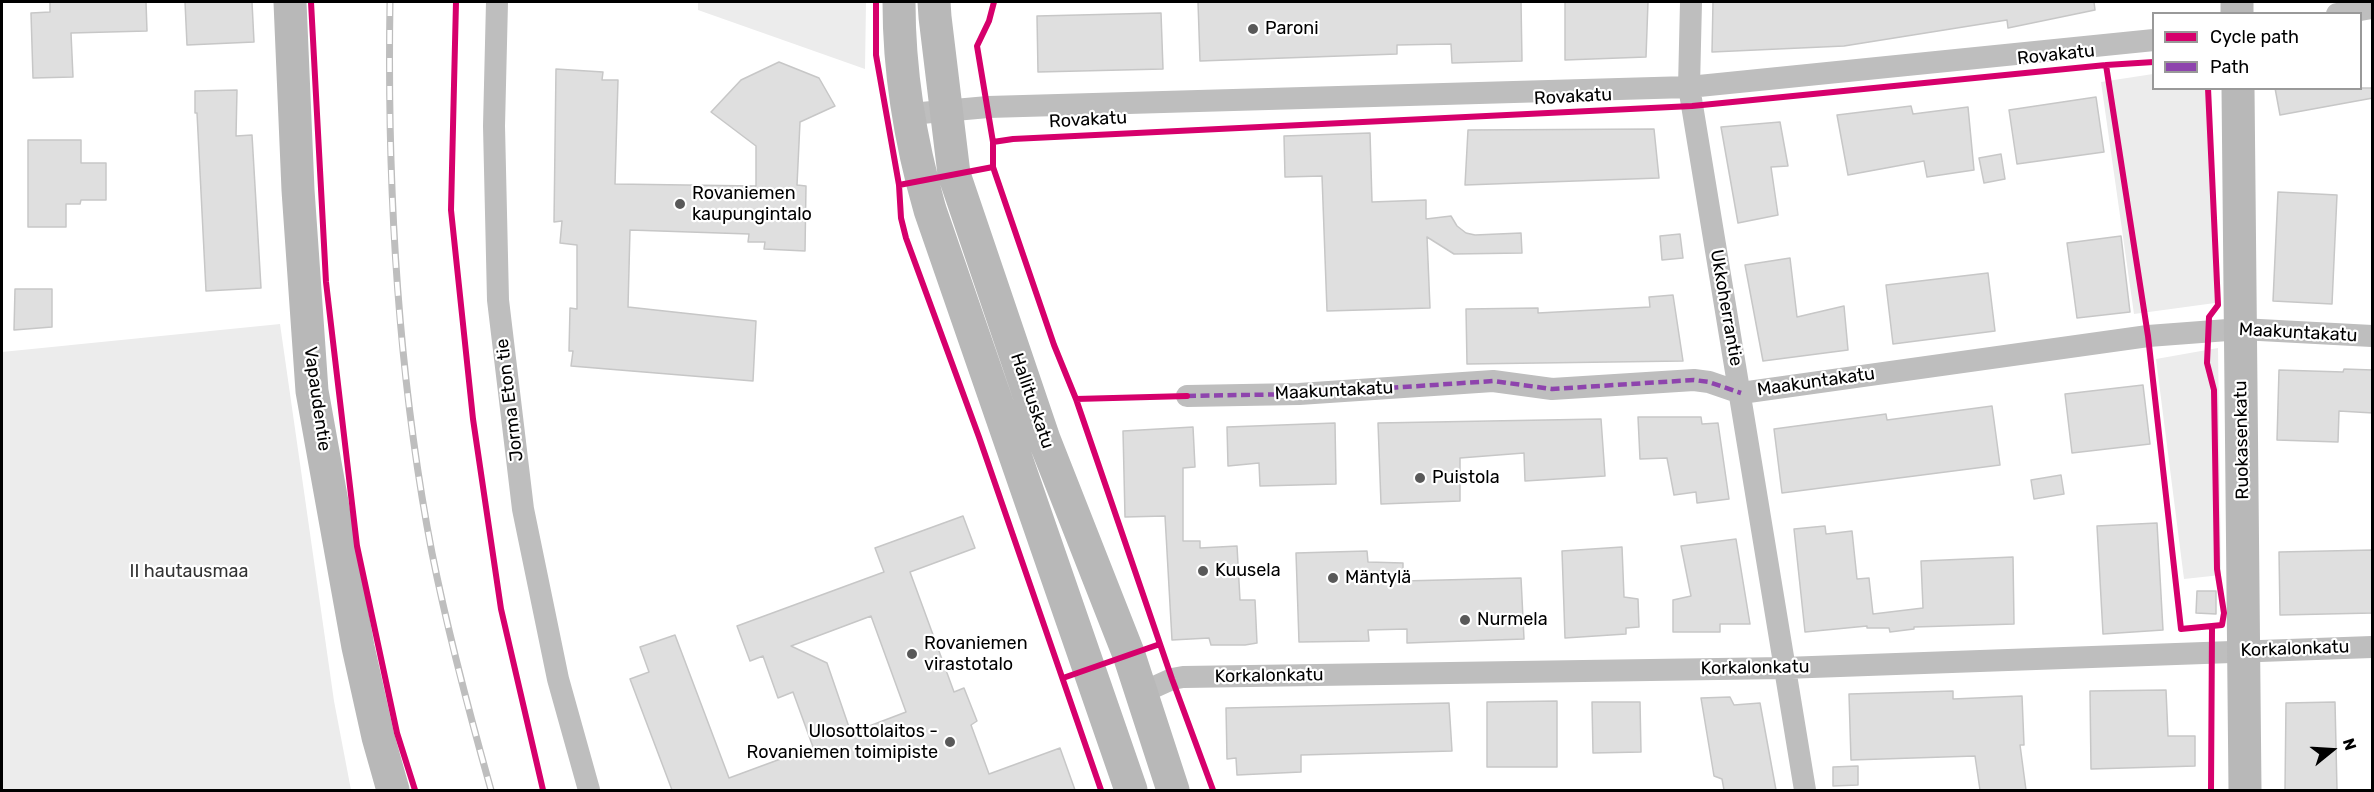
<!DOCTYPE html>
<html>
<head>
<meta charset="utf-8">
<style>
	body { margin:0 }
	#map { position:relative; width:2374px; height:792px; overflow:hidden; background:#fff; font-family:Rubik,sans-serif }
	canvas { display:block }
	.frame { position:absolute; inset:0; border:3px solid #000; pointer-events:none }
	.legend { position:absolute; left:2152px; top:12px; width:210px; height:78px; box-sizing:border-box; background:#fff; border:2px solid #999; margin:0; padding:8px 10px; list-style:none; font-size:18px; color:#000 }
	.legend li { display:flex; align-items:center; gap:12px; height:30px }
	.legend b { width:30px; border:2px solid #999 }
	.north { position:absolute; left:2302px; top:720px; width:60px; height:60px; -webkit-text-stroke:4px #fff; paint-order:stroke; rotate:72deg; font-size:16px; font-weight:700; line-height:24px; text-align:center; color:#000 }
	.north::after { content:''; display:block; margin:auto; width:21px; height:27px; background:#000; clip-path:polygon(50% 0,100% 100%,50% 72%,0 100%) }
</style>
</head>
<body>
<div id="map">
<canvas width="2374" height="792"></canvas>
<div class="frame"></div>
<ul class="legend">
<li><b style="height:8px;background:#d6006c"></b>Cycle path</li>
<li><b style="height:8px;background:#8e44ad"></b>Path</li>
</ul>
<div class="north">N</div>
</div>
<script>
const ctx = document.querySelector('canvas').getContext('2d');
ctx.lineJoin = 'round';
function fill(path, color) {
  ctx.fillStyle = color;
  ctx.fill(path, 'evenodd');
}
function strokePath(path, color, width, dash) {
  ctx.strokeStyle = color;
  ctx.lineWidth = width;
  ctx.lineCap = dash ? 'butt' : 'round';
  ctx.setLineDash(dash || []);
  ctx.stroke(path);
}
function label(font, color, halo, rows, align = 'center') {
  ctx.font = font + ' Rubik,sans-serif';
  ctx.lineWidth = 4.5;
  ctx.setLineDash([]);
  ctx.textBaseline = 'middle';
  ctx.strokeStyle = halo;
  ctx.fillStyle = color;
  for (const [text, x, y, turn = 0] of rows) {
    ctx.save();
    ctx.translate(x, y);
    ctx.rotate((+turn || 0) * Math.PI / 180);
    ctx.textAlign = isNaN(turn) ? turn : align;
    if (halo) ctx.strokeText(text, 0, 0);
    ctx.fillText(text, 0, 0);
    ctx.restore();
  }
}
fill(new Path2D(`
	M 698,2 L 866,2 L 865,69 L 698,10 Z
	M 2153,74 L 2154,88 L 2207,89 L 2215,303 L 2134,314 L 2101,82 Z
	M 280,324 L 334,701 L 351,790 L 3,790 L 2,352 Z
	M 2218,348 L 2221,575 L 2184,579 L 2156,359 Z`), '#ececec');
const building = new Path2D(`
	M 50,2 L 146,2 L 147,31 L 71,33 L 73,77 L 33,78 L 31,13 L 50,12 Z
	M 185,2 L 252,2 L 254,42 L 187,45 Z
	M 1198,2 L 1521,2 L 1522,61 L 1452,63 L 1451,44 L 1397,45 L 1397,54 L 1200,61 Z
	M 1565,2 L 1648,2 L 1646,57 L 1565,60 Z
	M 1713,2 L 2094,2 L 2095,10 L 2008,28 L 2007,20 L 1844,46 L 1712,52 Z
	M 1161,13 L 1163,69 L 1038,72 L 1037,16 Z
	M 779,62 L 819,78 L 835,106 L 800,122 L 797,185 L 806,186 L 805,251 L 764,249 L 765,242 L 748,242 L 749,234 L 630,230 L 628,307 L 756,321 L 753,381 L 571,366 L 573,351 L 569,351 L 570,308 L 577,309 L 577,245 L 560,243 L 562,221 L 554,222 L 556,69 L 603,72 L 602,80 L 618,80 L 615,184 L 756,186 L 756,146 L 711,112 L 741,80 Z
	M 2275,88 L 2373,88 L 2373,98 L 2280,115 Z
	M 237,90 L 236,136 L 252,135 L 261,288 L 206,291 L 197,113 L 195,113 L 195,91 Z
	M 2096,97 L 2104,152 L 2017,164 L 2009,110 Z
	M 1911,106 L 1913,114 L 1968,107 L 1974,170 L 1927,177 L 1924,161 L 1848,175 L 1837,115 Z
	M 1780,122 L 1788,166 L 1771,167 L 1778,215 L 1738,223 L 1721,127 Z
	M 1654,129 L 1659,178 L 1465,185 L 1468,130 Z
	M 1370,133 L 1372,202 L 1426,200 L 1426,219 L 1451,216 L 1457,226 L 1466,233 L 1475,235 L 1521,233 L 1522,253 L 1454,254 L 1427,237 L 1430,308 L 1327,311 L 1322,176 L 1285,177 L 1284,136 Z
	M 28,140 L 81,140 L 81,163 L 106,163 L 106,200 L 81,200 L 80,204 L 66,204 L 66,227 L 28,227 Z
	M 2001,154 L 2005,179 L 1984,183 L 1979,158 Z
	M 2278,192 L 2337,195 L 2332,304 L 2273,301 Z
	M 1680,234 L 1683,258 L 1662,260 L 1660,236 Z
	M 2121,236 L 2130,312 L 2077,318 L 2067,243 Z
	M 1790,258 L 1797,317 L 1844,306 L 1848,350 L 1763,361 L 1745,265 Z
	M 1988,273 L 1995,331 L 1893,344 L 1886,285 Z
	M 15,289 L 52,289 L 52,327 L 14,330 Z
	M 1673,295 L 1683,361 L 1467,364 L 1466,309 L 1538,308 L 1538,313 L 1650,307 L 1649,297 Z
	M 2344,369 L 2373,370 L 2373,413 L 2339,411 L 2338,442 L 2277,440 L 2279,370 L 2343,372 Z
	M 2143,385 L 2150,444 L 2072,453 L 2065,394 Z
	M 1992,406 L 2000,465 L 1782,493 L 1774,429 L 1886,414 L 1887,420 Z
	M 1638,417 L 1701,417 L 1702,424 L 1718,423 L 1729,499 L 1697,503 L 1696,492 L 1674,495 L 1667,458 L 1640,459 Z
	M 1601,419 L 1605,476 L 1525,481 L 1524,453 L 1460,458 L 1460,501 L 1381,504 L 1378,423 Z
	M 1335,423 L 1336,484 L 1260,486 L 1259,463 L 1228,466 L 1227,427 Z
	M 1193,427 L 1195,467 L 1183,468 L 1183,541 L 1200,541 L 1200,548 L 1237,546 L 1240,600 L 1255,600 L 1257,643 L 1245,645 L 1211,645 L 1209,638 L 1172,640 L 1165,516 L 1125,517 L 1123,431 Z
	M 2061,475 L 2064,494 L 2034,499 L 2031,480 Z
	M 963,516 L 975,548 L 910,572 L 954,692 L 964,688 L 977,721 L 971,725 L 989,774 L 1060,748 L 1075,790 L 672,790 L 630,679 L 649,672 L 640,647 L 675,635 L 729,778 L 813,747 L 793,692 L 778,698 L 763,656 L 750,661 L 737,626 L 884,572 L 875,548 ZM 871,616 L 906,712 L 851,733 L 827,663 L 791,646 Z
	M 2157,523 L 2163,630 L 2103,634 L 2097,526 Z
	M 1825,526 L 1826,534 L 1852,531 L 1857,579 L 1869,578 L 1873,614 L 1923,608 L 1921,561 L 2013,557 L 2014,624 L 1914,627 L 1914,629 L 1890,632 L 1889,628 L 1867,628 L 1867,626 L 1805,632 L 1794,529 Z
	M 1736,539 L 1750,624 L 1720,624 L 1720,632 L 1673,632 L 1673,600 L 1691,596 L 1681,546 Z
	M 1622,547 L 1624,597 L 1638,599 L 1639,627 L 1626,628 L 1626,634 L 1565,638 L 1562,551 Z
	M 2373,550 L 2373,613 L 2280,615 L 2279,552 Z
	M 1367,551 L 1368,562 L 1403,563 L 1403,581 L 1521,578 L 1524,639 L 1407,643 L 1407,629 L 1368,630 L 1369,641 L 1299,642 L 1296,553 Z
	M 2197,591 L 2216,591 L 2216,614 L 2196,613 Z
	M 2166,690 L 2168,736 L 2195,736 L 2195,766 L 2091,769 L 2090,691 Z
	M 1953,691 L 1953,699 L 2022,696 L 2024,745 L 2020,745 L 2026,790 L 1980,790 L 1975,756 L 1851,760 L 1849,694 Z
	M 1730,697 L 1734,705 L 1760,703 L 1776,790 L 1724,790 L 1722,779 L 1714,776 L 1701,698 Z
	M 1557,701 L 1557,767 L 1487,767 L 1487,702 Z
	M 1592,702 L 1640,702 L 1641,752 L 1593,753 Z
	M 2335,702 L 2337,790 L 2285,790 L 2286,703 Z
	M 1449,703 L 1452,751 L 1301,755 L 1301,772 L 1237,775 L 1236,758 L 1227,759 L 1226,708 Z
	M 1858,766 L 1858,785 L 1833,786 L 1833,767 Z`);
fill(building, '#dfdfdf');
strokePath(building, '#c7c7c7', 1.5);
strokePath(new Path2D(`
	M 497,2 L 494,126 L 498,300 L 523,509 L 558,679 L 589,790
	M 1691,2 L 1689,87 L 1805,790
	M 2337,14 L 2372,8
	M 910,114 L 988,107 L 1689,87 L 2154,40
	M 1187,396 L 1299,394 L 1493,381 L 1552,389 L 1694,380 L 1709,382 L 1741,393 L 2148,336 L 2241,329 L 2372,336
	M 1141,693 L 1172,679 L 1183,677 L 1784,668 L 2372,647`), '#bebebe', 22);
strokePath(new Path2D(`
	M 290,2 L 298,190 L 312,391 L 358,647 L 378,737 L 393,790
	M 899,2 C 899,71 911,144 930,210 L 1131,790
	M 934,2 L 935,17 L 954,174 L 1044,439 L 1129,655 L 1173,790
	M 2237,2 L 2237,14
	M 2238,88 L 2245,790`), '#b8b8b8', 33);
const rail = new Path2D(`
	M 390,2 C 387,186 397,371 432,553 C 448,633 469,712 491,790`);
strokePath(rail, '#bebebe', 7);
strokePath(rail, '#fff', 4.5, [14]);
strokePath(new Path2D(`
	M 1187,396 L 1299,394 L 1493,381 L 1552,389 L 1694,380 L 1709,382 L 1741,393`), '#8e44ad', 4.5, [9, 4.5]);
strokePath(new Path2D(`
	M 311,2 L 326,282 L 357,546 L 397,733 L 415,790
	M 456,2 L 451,210 L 473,419 L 501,609 L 543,790
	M 876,2 L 876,55 L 899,185 L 901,218 L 906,238 L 979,437 L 1101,790
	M 994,2 L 989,21 L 977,46 L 993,142 L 993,167 L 1054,345 L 1076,399 L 1172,679 L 1213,790
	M 2106,65 L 2148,336 L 2181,629 L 2222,625 L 2224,613 L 2217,569 L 2214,390 L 2207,363 L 2209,317 L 2218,305 L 2208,88
	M 993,142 L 1013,139 L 1692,106 L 2106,65 L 2154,62
	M 899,185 L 993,167
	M 1076,399 L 1187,396
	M 1063,678 L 1160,644
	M 2211,790 L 2212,627`), '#d6006c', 6);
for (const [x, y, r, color] of [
	[1253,29,6,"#595959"],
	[680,204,6,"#595959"],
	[1420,478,6,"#595959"],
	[1203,571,6,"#595959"],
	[1333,578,6,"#595959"],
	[1465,620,6,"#595959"],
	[912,654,6,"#595959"],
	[950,742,6,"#595959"]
]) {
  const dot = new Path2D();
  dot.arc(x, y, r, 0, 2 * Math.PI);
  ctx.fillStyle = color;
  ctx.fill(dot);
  strokePath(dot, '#fff', 2);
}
label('18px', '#000', '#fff', [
	["Paroni",1265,29],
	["Rovaniemen",692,194],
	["kaupungintalo",692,215],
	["Puistola",1432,478],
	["Kuusela",1215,571],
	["Mäntylä",1345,578],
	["Nurmela",1477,620],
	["Rovaniemen",924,644],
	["virastotalo",924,665],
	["Ulosottolaitos -",938,732,"right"],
	["Rovaniemen toimipiste",938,753,"right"]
], 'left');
label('18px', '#000', '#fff', [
	["Rovakatu",2056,55,-6],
	["Rovakatu",1573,97,-3],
	["Rovakatu",1088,120,-3],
	["Ukkoherrantie",1726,308,80],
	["Maakuntakatu",2298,333,3],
	["Maakuntakatu",1816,382,-8],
	["Maakuntakatu",1334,391,-3],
	["Vapaudentie",317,399,82],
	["Jorma Eton tie",510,400,-97],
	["Hallituskatu",1032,401,71],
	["Ruokasenkatu",2242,440,-91],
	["Korkalonkatu",2295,649,-2],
	["Korkalonkatu",1755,668,-1],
	["Korkalonkatu",1269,676,-1]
]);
label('18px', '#333', '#fff', [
	["II hautausmaa",189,572]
]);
</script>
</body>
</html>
